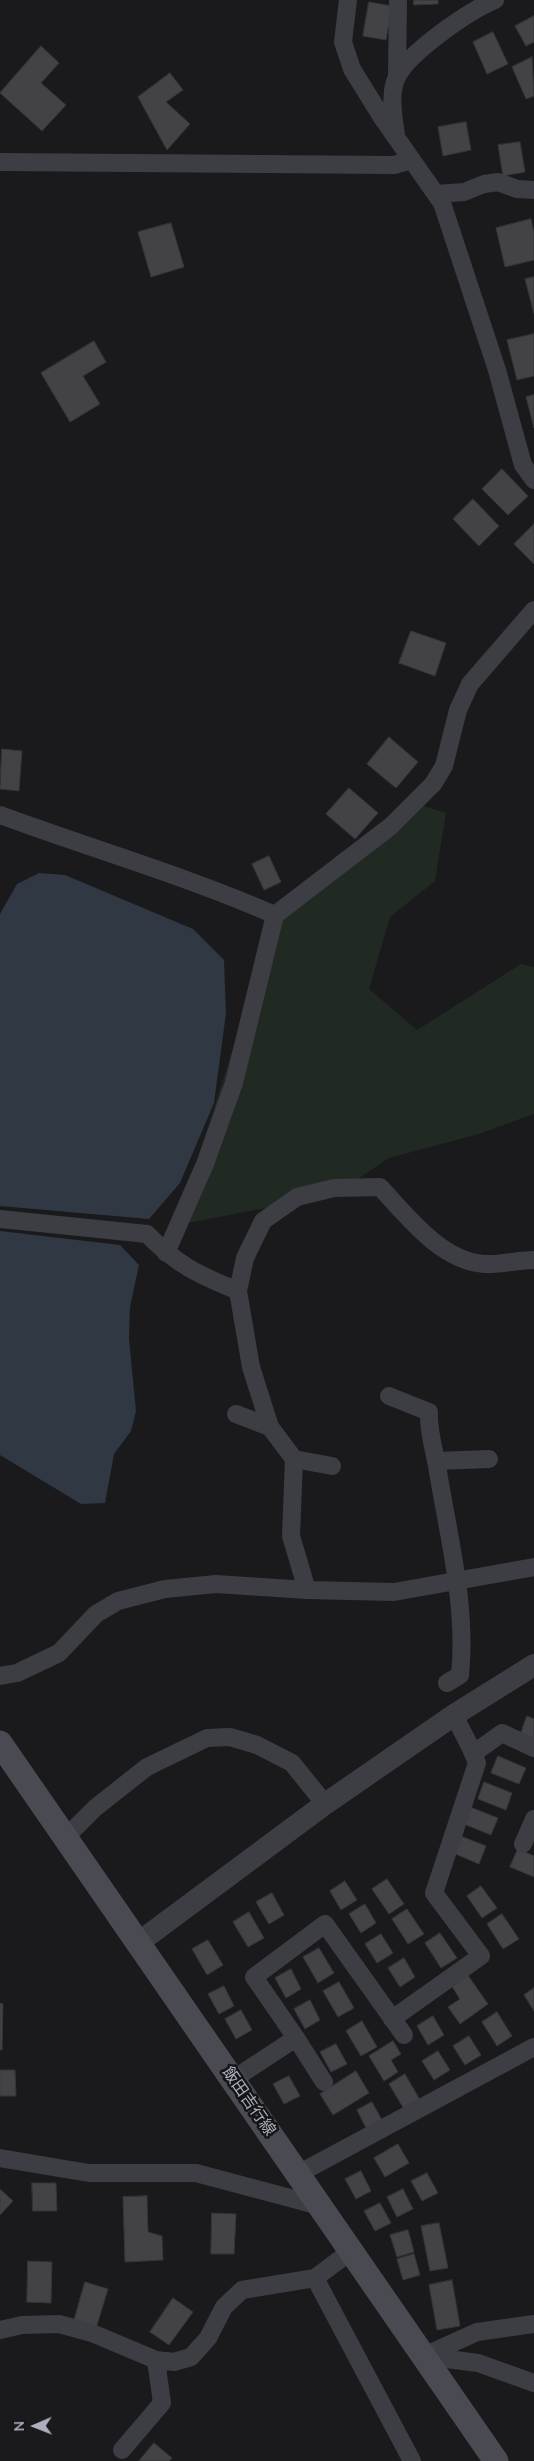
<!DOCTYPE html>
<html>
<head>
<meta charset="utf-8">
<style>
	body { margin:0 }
	#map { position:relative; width:534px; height:2461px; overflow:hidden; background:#1a1a1d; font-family:"Nunito Sans",sans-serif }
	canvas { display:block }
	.north { position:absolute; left:10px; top:2401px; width:50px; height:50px; -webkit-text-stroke:4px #151518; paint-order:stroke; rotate:269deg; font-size:14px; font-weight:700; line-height:20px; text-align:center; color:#acb0bd }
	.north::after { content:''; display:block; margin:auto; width:18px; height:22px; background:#acb0bd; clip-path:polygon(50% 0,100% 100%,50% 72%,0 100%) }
</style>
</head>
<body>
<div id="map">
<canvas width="534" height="2461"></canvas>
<div class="north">N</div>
</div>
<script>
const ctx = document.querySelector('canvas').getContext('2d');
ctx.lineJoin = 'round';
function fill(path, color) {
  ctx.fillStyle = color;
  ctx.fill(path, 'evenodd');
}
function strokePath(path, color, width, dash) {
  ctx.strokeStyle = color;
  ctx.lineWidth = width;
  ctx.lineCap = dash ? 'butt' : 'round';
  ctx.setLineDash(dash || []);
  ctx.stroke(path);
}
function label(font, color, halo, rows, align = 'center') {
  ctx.font = font + ' "Nunito Sans","Noto Sans JP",sans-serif';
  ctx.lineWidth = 5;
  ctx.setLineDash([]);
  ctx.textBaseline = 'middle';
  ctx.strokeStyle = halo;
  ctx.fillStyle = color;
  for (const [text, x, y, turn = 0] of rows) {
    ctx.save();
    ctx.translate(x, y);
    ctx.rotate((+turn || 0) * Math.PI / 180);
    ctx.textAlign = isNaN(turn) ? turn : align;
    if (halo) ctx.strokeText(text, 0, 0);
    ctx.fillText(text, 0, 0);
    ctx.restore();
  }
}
fill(new Path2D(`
	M 414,803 L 446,813 L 435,881 L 390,917 L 369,989 L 417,1030 L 521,964 L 534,967 L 534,1114 L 479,1134 L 389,1158 L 334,1195 L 177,1225 L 275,915 Z`), '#202922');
fill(new Path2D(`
	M 39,873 L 65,875 L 193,929 L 224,960 L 226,1013 L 214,1103 L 180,1183 L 149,1219 L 0,1206 L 0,914 L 17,884 Z
	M 0,1231 L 120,1245 L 139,1265 L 130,1307 L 129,1339 L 136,1411 L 131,1431 L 114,1454 L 105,1503 L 81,1504 L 0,1455 Z`), '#2f3843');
const building = new Path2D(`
	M 414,0 L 438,0 L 438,4 L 414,5 Z
	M 369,2 L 392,6 L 386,40 L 363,36 Z
	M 534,16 L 534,42 L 526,46 L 515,26 Z
	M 493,32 L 508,64 L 487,74 L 473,42 Z
	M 41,46 L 59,63 L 41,83 L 66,105 L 42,131 L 0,93 Z
	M 532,57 L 534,96 L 526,99 L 512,67 Z
	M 170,73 L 183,90 L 166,102 L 190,124 L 167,150 L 138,97 Z
	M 466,122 L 471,150 L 443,156 L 438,127 Z
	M 520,142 L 525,172 L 503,176 L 498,145 Z
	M 531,219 L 534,233 L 534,260 L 505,267 L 496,228 Z
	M 171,223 L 184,267 L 151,277 L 138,232 Z
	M 534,277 L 534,314 L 525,279 Z
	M 534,334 L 534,376 L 517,380 L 507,340 Z
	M 94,341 L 106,362 L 83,376 L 100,404 L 70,422 L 41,373 Z
	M 534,395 L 534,428 L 526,397 Z
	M 502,469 L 528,496 L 508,515 L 482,489 Z
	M 473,499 L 499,526 L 479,546 L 453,519 Z
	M 534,524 L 534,564 L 514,544 Z
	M 411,631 L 446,643 L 435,676 L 399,663 Z
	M 389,737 L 418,762 L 396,788 L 367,764 Z
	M 2,749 L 22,751 L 19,791 L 0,789 Z
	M 349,788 L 378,813 L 355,839 L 326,814 Z
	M 269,856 L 281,882 L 264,890 L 252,864 Z
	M 527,1716 L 534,1719 L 534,1739 L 521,1733 Z
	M 498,1756 L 526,1768 L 519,1784 L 491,1773 Z
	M 484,1782 L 512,1793 L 506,1810 L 478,1799 Z
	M 470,1807 L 498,1818 L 491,1835 L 464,1824 Z
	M 458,1835 L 486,1846 L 479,1864 L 451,1852 Z
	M 518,1849 L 534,1856 L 534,1877 L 510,1867 Z
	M 387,1879 L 404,1904 L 389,1914 L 372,1889 Z
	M 345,1881 L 357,1900 L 341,1910 L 330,1891 Z
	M 481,1886 L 497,1908 L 482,1918 L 467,1896 Z
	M 272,1893 L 284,1915 L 269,1924 L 256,1902 Z
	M 365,1904 L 376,1923 L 361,1933 L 349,1914 Z
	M 407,1909 L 424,1934 L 408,1944 L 392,1919 Z
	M 249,1912 L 264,1938 L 248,1947 L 233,1922 Z
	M 502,1914 L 519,1939 L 503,1949 L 487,1924 Z
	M 440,1933 L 457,1958 L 441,1968 L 425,1943 Z
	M 381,1934 L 393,1953 L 377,1963 L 365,1944 Z
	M 208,1940 L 223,1965 L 207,1975 L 192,1949 Z
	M 319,1948 L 334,1973 L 318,1983 L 303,1957 Z
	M 404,1958 L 415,1977 L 400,1987 L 388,1968 Z
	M 291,1969 L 301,1989 L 286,1998 L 275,1978 Z
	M 467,1974 L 488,2004 L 460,2024 L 448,2007 L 460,1999 L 451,1985 Z
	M 339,1982 L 354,2008 L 338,2017 L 323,1991 Z
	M 224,1986 L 234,2006 L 219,2014 L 208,1994 Z
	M 534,1988 L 534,2011 L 524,1995 Z
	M 310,2000 L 320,2020 L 305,2029 L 294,2009 Z
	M 0,2003 L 3,2004 L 2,2050 L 0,2050 Z
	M 241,2010 L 252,2030 L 236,2039 L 225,2019 Z
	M 497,2012 L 512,2036 L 497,2046 L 482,2022 Z
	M 433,2016 L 444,2035 L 428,2045 L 417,2026 Z
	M 362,2021 L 377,2047 L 361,2056 L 346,2031 Z
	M 469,2036 L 481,2055 L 465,2065 L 453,2046 Z
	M 393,2041 L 401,2054 L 391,2060 L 398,2072 L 384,2081 L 369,2056 Z
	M 336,2044 L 347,2064 L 331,2072 L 320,2052 Z
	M 438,2051 L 450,2070 L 434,2080 L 422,2061 Z
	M 0,2070 L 15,2070 L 16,2096 L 0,2096 Z
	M 356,2071 L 369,2093 L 333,2115 L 320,2094 Z
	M 405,2074 L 420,2100 L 404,2109 L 389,2084 Z
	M 289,2076 L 300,2096 L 284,2104 L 273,2084 Z
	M 372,2102 L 383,2122 L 367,2130 L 357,2110 Z
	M 398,2144 L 409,2163 L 385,2177 L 374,2158 Z
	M 361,2171 L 371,2191 L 356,2199 L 345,2179 Z
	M 427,2173 L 438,2193 L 422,2201 L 411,2181 Z
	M 32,2183 L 56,2183 L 57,2211 L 33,2211 Z
	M 0,2189 L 13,2201 L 0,2215 Z
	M 403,2189 L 413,2209 L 397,2217 L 387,2197 Z
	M 147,2196 L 148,2232 L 162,2236 L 163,2260 L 125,2262 L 123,2197 Z
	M 380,2203 L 391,2223 L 375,2231 L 364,2211 Z
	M 212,2213 L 236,2214 L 234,2254 L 211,2254 Z
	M 439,2223 L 448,2268 L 430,2271 L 421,2226 Z
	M 408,2230 L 414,2252 L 397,2257 L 390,2235 Z
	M 414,2254 L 420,2275 L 403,2280 L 397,2259 Z
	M 28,2261 L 52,2262 L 51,2303 L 27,2302 Z
	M 452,2280 L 460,2326 L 437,2330 L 429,2285 Z
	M 85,2282 L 108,2289 L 96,2328 L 74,2321 Z
	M 173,2298 L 193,2312 L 169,2345 L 150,2332 Z
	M 154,2443 L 172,2458 L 169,2461 L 139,2461 Z`);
fill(building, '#424247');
strokePath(building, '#353439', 1);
strokePath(new Path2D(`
	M 348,0 L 343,42 L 352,69 L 381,116 L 442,203 L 497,370 L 523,465 L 534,480
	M 397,75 L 398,0
	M 396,136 C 394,118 388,92 398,75 C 412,50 469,11 495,0
	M 0,162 L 394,165 L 412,160
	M 436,194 L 464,192 L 484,184 L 498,182 L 517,189 L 534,190
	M 0,815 C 92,849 186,876 275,915
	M 0,1219 L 147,1234 C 177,1265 199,1275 238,1291 L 251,1367 L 270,1427 L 294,1459 L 332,1466
	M 166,1253 L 205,1164 L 234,1083 L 275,915 L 391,826 L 433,784 L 444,766 L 458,710 L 470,684 L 534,610
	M 238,1291 L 245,1258 L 263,1221 L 297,1197 L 334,1188 L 380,1187 C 407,1216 441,1261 484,1264 C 499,1265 518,1260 534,1260
	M 389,1396 L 429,1412 C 428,1433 435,1451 438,1472 C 449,1538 467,1608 460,1675 L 447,1683
	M 236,1414 L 270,1427
	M 294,1459 L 291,1536 L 307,1590
	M 437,1461 L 489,1459
	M 0,1676 L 17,1673 L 59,1653 L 96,1614 L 118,1601 L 165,1589 L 216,1584 L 307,1590 L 394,1592 L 534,1567
	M 474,1753 L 502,1733 L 534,1748
	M 65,1838 L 95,1808 L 147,1767 L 207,1738 L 230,1737 L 257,1745 L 292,1763 L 325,1804
	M 523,1844 L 534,1819
	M 392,2019 L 481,1956 L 434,1893 L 477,1763 C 471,1746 462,1732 454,1715
	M 296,2038 L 324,2082
	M 232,2080 L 296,2038 L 254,1977 L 325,1924 L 404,2035
	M 0,2158 L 89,2173 L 196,2173 L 320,2206
	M 298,2174 L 534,2047
	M 315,2278 L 412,2461
	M 0,2330 L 22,2325 L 59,2324 L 92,2333 L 156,2360 L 174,2362 L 191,2357 L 208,2338 L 224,2307 L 242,2290 L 315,2278 L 351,2251
	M 424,2356 L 477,2332 L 534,2324
	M 424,2356 L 478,2363 L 534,2383
	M 122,2450 L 162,2403 L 156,2360`), '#3d3d44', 18);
strokePath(new Path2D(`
	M 138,1943 L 325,1804 L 454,1715 L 534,1665`), '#3d3d44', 22);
strokePath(new Path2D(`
	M 0,1743 L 496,2461`), '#494a52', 25);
label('16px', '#acb0bd', '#151518', [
	["飯田吉行線",248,2102,55]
]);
</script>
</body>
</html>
